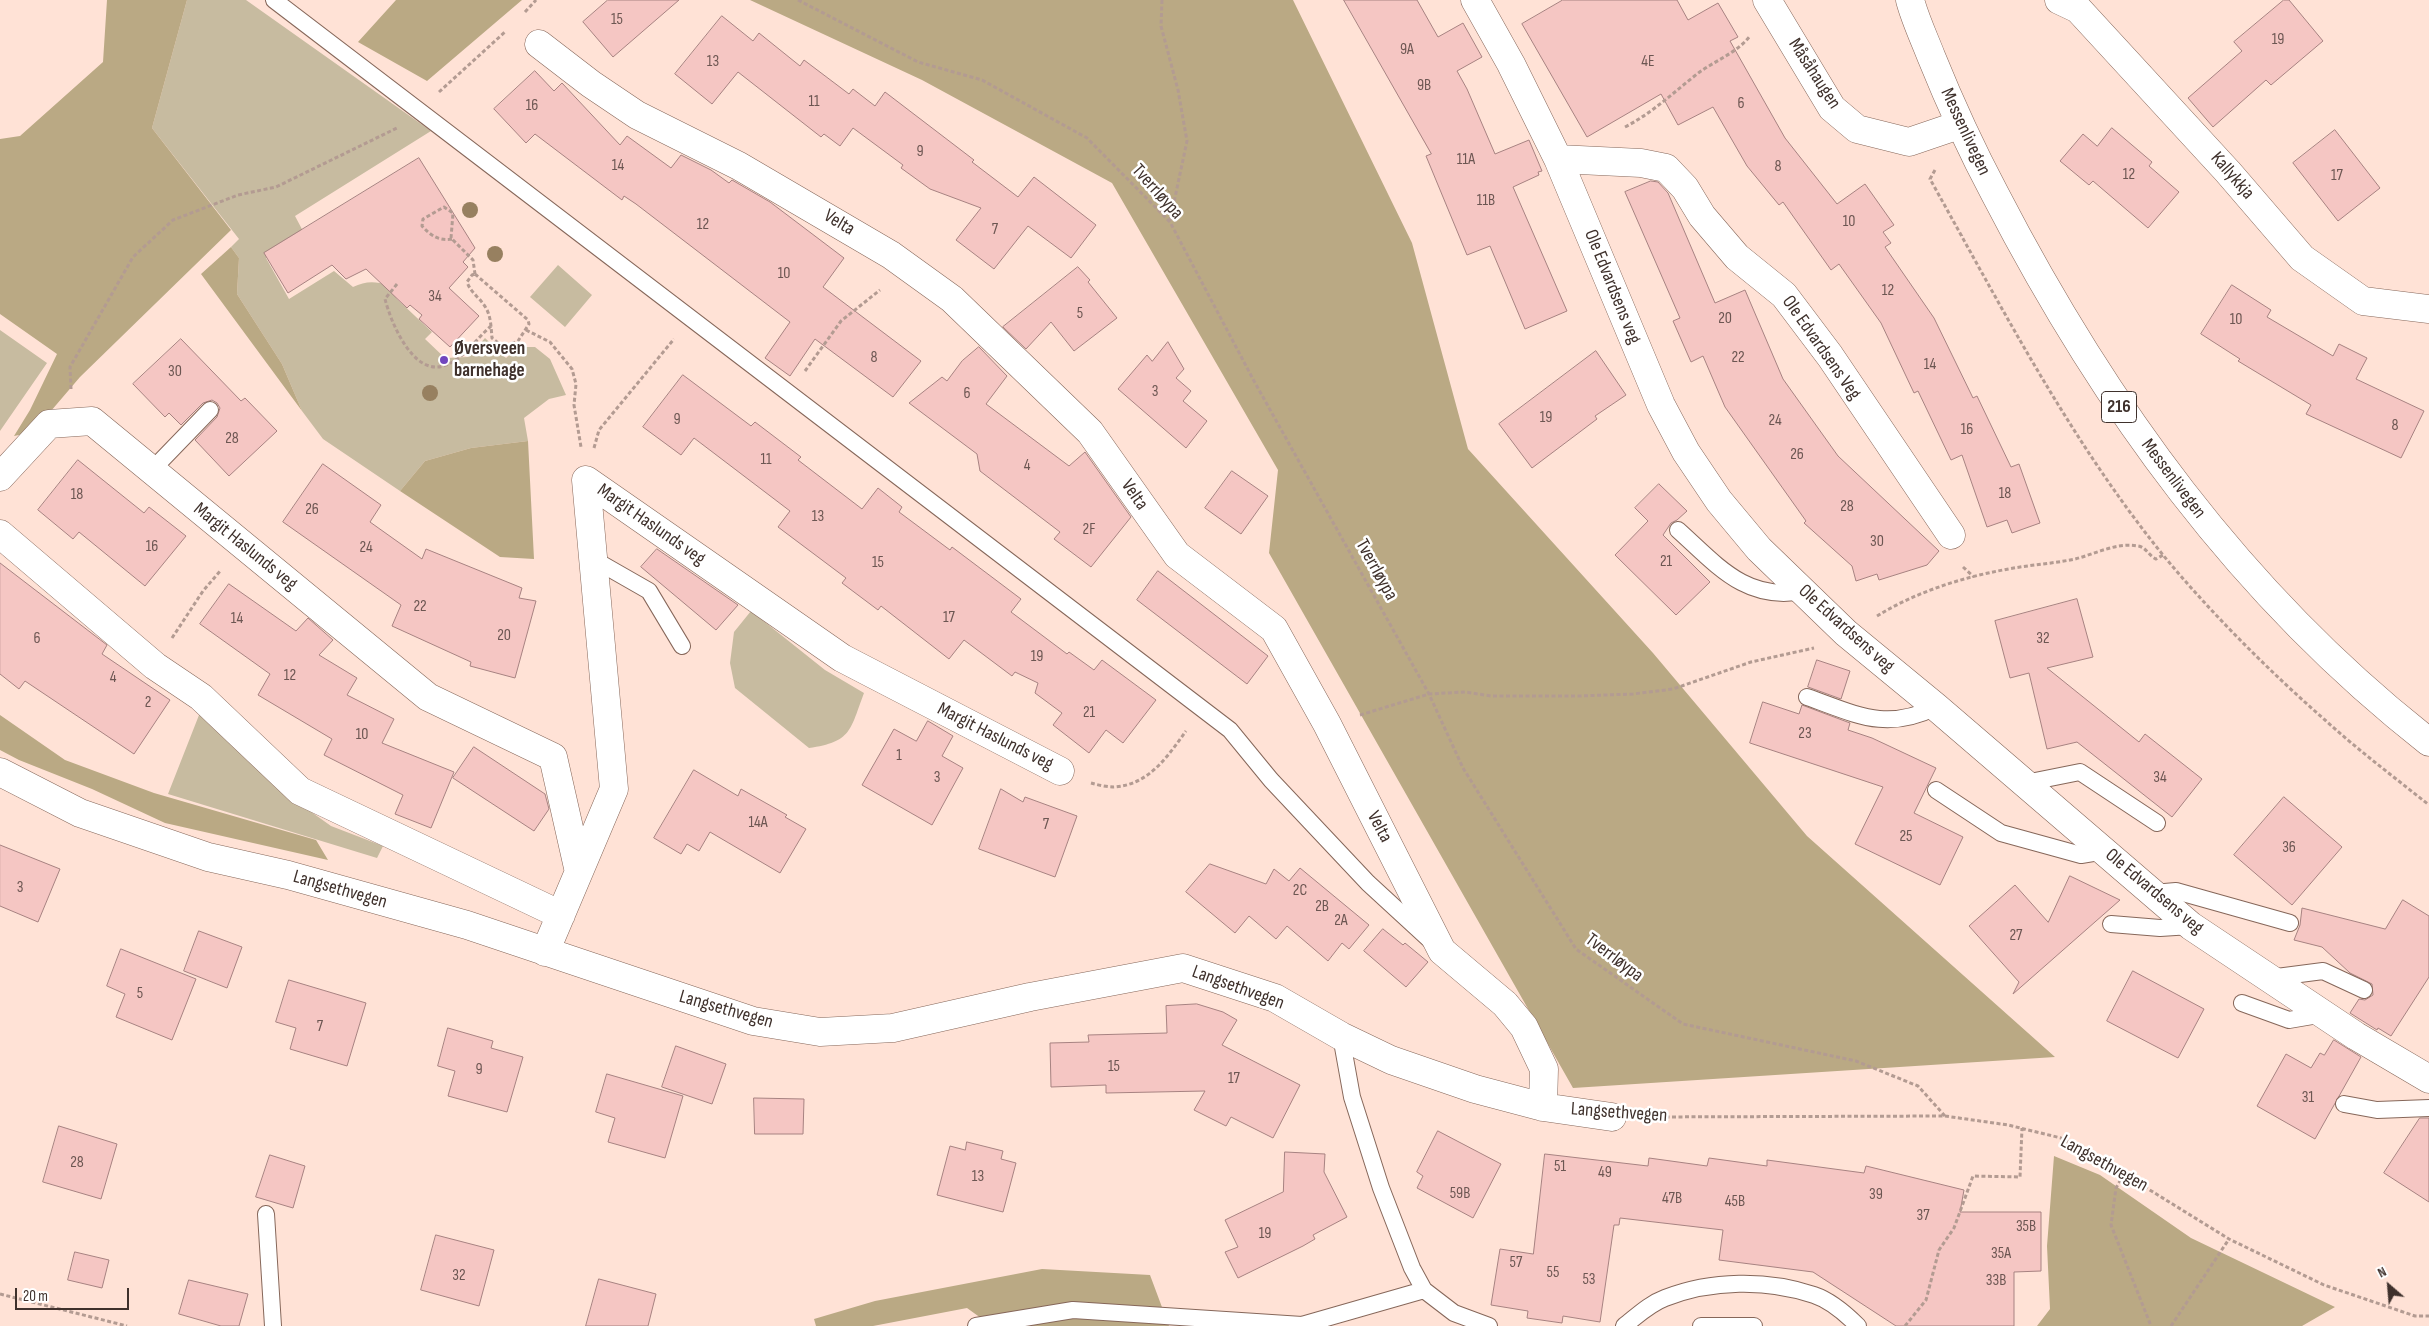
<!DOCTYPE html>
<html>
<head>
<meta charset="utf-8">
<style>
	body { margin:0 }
	#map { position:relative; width:2429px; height:1326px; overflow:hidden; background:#ffe2d6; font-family:"Sofia Sans Condensed",sans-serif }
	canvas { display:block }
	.north { position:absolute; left:2364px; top:1261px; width:50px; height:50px; -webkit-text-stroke:4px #fff; paint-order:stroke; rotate:333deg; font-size:14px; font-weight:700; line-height:20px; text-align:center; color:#3f312c }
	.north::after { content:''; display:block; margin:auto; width:18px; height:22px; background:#3f312c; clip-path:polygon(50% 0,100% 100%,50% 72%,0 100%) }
	.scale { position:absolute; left:15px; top:1288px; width:114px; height:22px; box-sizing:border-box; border:2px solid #3f312c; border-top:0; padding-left:6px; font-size:15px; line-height:18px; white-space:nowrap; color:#3f312c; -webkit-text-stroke:4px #fff; paint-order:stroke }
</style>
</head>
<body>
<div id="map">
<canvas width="2429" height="1326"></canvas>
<div class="north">N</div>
<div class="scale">20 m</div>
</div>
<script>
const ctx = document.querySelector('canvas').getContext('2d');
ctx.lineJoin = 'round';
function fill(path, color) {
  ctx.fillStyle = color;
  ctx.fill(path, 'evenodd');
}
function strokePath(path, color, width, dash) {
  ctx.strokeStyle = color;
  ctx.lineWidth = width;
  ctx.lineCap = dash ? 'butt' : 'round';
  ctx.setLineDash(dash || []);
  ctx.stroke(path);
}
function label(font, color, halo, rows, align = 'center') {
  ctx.font = font + ' "Sofia Sans Condensed",sans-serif';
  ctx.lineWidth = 5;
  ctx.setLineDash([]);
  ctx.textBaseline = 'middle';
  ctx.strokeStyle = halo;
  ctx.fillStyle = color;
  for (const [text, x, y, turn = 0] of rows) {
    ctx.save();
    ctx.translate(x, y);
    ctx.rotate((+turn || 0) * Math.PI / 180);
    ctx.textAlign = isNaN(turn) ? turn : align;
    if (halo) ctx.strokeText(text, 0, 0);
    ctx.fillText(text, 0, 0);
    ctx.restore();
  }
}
fill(new Path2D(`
	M 187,0 L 246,0 L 431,131 L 295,216 L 304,233 L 266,258 L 289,299 L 334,271 L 353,287 C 365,281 375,281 388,285 L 397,299 L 432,332 L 425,339 L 445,358 L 468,357 L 485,338 L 506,358 L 519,347 L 535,347 L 550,359 L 566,395 L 549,399 L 524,418 L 528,441 L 471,448 L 425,461 L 400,491 L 323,439 L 302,411 L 282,364 L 237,294 L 239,258 L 231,247 L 239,239 L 152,128 Z
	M 558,265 L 592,295 L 565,327 L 530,297 Z
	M 0,330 L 47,363 L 0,431 Z
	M 751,611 L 825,670 L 864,693 C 850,730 852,742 809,748 L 735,688 L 730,663 L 734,632 Z
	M 201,710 L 279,789 L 331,826 L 383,846 L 377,858 L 168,794 Z`), '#c7bba0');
fill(new Path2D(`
	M 107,0 L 187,0 L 152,128 L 231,230 L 80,377 L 33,432 L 14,436 L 30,410 L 57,354 L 0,314 L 0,139 L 20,136 L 103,62 Z
	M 396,0 L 522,0 L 427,81 L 358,42 Z
	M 750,0 L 1293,0 L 1412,243 L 1468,449 L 1653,653 L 1807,836 L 2055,1057 L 1573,1088 L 1269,553 L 1278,470 L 1112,183 L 922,80 Z
	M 231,247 L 239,258 L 237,294 L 282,364 L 302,411 L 201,274 Z
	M 528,441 L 534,559 L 500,557 L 400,491 L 425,461 L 471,448 Z
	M 0,715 L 65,760 L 154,793 L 316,840 L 328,860 L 165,823 L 92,789 L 19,760 L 0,750 Z
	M 2054,1156 L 2100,1175 L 2191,1238 L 2335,1307 L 2302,1326 L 2037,1326 L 2050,1309 L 2047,1246 Z
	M 1042,1269 L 1150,1275 L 1169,1326 L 992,1326 L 967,1308 L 873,1326 L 816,1326 L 814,1319 L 875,1301 Z`), '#baa984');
const building = new Path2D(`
	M 608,0 L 679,0 L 613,57 L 583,22 Z
	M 1344,0 L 1417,0 L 1438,37 L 1463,23 L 1482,57 L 1457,71 L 1467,89 L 1495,154 L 1529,140 L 1542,171 L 1538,172 L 1539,175 L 1513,187 L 1567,311 L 1525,329 L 1490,246 L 1467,255 L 1426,156 L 1431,154 Z
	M 1563,0 L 1677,0 L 1688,20 L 1718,3 L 1738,37 L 1730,41 L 1785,138 L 1837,204 L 1865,184 L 1894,225 L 1883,232 L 1891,243 L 1885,247 L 1934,318 L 1973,398 L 1977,396 L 2011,467 L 2019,464 L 2040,523 L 2012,533 L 2007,520 L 1987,527 L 1962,455 L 1951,460 L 1918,391 L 1914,393 L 1881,323 L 1839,264 L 1831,270 L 1783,202 L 1779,205 L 1747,166 L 1713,107 L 1678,125 L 1661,94 L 1587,137 L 1522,24 Z
	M 2284,0 L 2289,0 L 2323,41 L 2271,85 L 2266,80 L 2213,127 L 2188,98 L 2242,51 L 2234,42 Z
	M 722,16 L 753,41 L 759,33 L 800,66 L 804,60 L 849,94 L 853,89 L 875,106 L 885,92 L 974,160 L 972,162 L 1018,197 L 1034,177 L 1096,225 L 1071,258 L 1028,226 L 994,269 L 956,240 L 981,208 L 930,189 L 901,168 L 903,165 L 853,128 L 840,146 L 824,134 L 821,137 L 738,72 L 712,104 L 675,74 Z
	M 535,71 L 554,91 L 562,83 L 620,145 L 627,136 L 671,168 L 681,155 L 711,170 L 729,183 L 732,180 L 770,202 L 844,258 L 823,287 L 921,361 L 893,397 L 815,339 L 790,376 L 765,358 L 790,322 L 636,204 L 624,196 L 622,200 L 535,134 L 526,143 L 494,109 Z
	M 2112,128 L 2152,162 L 2149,166 L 2179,192 L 2148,228 L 2093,181 L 2089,185 L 2060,161 L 2083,134 L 2097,146 Z
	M 2335,130 L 2380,188 L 2338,221 L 2293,163 Z
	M 419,158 L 475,248 L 463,262 L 468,267 L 449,288 L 479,316 L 450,347 L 419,319 L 422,315 L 410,305 L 407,308 L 366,269 L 346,279 L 332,265 L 288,293 L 264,253 Z
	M 1651,181 L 1658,182 L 1668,193 L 1715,303 L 1745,290 L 1783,379 L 1838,456 L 1939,551 L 1927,565 L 1879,580 L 1877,574 L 1856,581 L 1852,566 L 1804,523 L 1806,521 L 1725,407 L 1703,356 L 1691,362 L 1673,321 L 1680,318 L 1625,192 Z
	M 1078,267 L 1090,280 L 1088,282 L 1117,318 L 1074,351 L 1051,322 L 1026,349 L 1003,327 Z
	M 2232,285 L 2271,310 L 2267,317 L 2333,356 L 2339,344 L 2367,358 L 2356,379 L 2424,411 L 2401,458 L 2306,414 L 2311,405 L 2238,361 L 2240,359 L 2201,334 Z
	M 181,339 L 241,401 L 245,398 L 277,431 L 229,476 L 195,440 L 217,417 L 220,408 L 217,403 L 212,400 L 203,403 L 181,425 L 169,413 L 165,417 L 133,384 Z
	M 1168,342 L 1184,369 L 1176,378 L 1191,391 L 1183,401 L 1207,421 L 1186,448 L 1118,389 L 1147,355 L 1152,361 Z
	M 979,347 L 1007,376 L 986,404 L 1069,466 L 1085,452 L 1131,517 L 1091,567 L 1054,539 L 1060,532 L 980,471 L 977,454 L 909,403 L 942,377 L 947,381 L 962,361 Z
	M 1596,351 L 1626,395 L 1595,416 L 1597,419 L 1532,468 L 1499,424 Z
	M 683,375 L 751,426 L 755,422 L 801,457 L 798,460 L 862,509 L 878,488 L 902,507 L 899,512 L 950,550 L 952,547 L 1021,599 L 1011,612 L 1067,654 L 1069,652 L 1094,670 L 1102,660 L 1156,700 L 1123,743 L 1106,730 L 1089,753 L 1053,725 L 1062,713 L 1035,693 L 1038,683 L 1015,672 L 1012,676 L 964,640 L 949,659 L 881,606 L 878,610 L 842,583 L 846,578 L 778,527 L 790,511 L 694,438 L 681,455 L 643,427 Z
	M 78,460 L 144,513 L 149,507 L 186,536 L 145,586 L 79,532 L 73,539 L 38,510 Z
	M 323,464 L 381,505 L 370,522 L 422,559 L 426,549 L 522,588 L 519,598 L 536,601 L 515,678 L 470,666 L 471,662 L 392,626 L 401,605 L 283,522 Z
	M 1232,471 L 1268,496 L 1241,534 L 1205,508 Z
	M 1659,484 L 1687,511 L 1677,520 L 1671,523 L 1663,535 L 1710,582 L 1676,615 L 1615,555 L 1648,521 L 1635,508 Z
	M 657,549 L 738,605 L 716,630 L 641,567 Z
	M 0,563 L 107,645 L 102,654 L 170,700 L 134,754 L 25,681 L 19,689 L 0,674 Z
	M 1158,571 L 1268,656 L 1247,684 L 1137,600 Z
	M 229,584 L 296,631 L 308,618 L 333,640 L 319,655 L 357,678 L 347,695 L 394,719 L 382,743 L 454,772 L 431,828 L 395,814 L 403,795 L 324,755 L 332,739 L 258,695 L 270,674 L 200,624 Z
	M 2077,599 L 2093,657 L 2047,668 L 2139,742 L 2145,734 L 2202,779 L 2172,817 L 2077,742 L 2047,749 L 2029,673 L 2010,678 L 1995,621 Z
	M 1817,660 L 1850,671 L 1841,699 L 1808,687 Z
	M 1763,702 L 1799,714 L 1802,705 L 1850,723 L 1848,730 L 1872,738 L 1936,768 L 1914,813 L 1963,837 L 1940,885 L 1855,844 L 1883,787 L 1750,743 Z
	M 928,721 L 953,736 L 942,756 L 963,768 L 932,825 L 862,785 L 894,729 L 916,741 Z
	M 474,747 L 545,794 L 549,809 L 534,831 L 453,778 Z
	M 694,770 L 738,796 L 741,789 L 787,815 L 785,817 L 806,829 L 780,873 L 710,832 L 699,851 L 687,844 L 681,854 L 654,838 Z
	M 1001,789 L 1023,802 L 1025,797 L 1077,816 L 1055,877 L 979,849 Z
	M 2284,797 L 2342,847 L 2292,905 L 2234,855 Z
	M 0,845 L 60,869 L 38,922 L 0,906 Z
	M 1210,864 L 1266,884 L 1274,869 L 1289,881 L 1300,868 L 1369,925 L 1349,949 L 1342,943 L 1328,961 L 1287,926 L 1276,939 L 1249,916 L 1235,933 L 1186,892 Z
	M 2070,876 L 2120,900 L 2013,994 L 2019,982 L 1969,926 L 2015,885 L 2048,922 Z
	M 2403,900 L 2429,916 L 2429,977 L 2391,1036 L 2378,1028 L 2377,1030 L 2350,1013 L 2359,999 L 2365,1000 L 2373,995 L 2372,984 L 2350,973 L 2322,947 L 2294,940 L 2300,925 L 2302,908 L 2385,929 Z
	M 1383,929 L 1403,945 L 1405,943 L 1428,962 L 1406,987 L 1364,951 Z
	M 199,931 L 242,947 L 227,988 L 184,971 Z
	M 121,949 L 196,979 L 172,1040 L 116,1017 L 125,994 L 107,986 Z
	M 2133,971 L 2204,1009 L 2178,1058 L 2107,1021 Z
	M 289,980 L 366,1003 L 347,1066 L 290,1049 L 296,1028 L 276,1022 Z
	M 1197,1004 L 1223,1012 L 1237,1020 L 1222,1045 L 1300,1085 L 1273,1138 L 1231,1117 L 1226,1126 L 1194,1110 L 1205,1091 L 1106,1093 L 1106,1085 L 1051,1087 L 1050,1043 L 1089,1042 L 1088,1035 L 1167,1033 L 1166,1006 Z
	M 448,1028 L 493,1041 L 491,1048 L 523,1057 L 507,1112 L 448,1096 L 455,1071 L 438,1066 Z
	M 2334,1040 L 2361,1057 L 2315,1139 L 2257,1106 L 2286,1054 L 2311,1068 L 2320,1053 L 2324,1055 Z
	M 676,1046 L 726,1064 L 712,1104 L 662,1087 Z
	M 607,1074 L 683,1096 L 665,1158 L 608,1142 L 615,1118 L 596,1112 Z
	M 754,1098 L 804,1099 L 803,1134 L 755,1134 Z
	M 2420,1118 L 2429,1118 L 2429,1202 L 2384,1173 Z
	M 59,1126 L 117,1144 L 101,1199 L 43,1182 Z
	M 1438,1131 L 1501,1164 L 1473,1218 L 1417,1188 L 1423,1176 L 1417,1172 Z
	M 967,1142 L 1003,1151 L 1001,1159 L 1016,1163 L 1003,1212 L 937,1195 L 950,1146 L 965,1150 Z
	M 1285,1152 L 1325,1154 L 1324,1172 L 1347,1217 L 1313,1235 L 1315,1239 L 1303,1246 L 1238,1278 L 1225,1252 L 1238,1247 L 1225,1220 L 1283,1192 Z
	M 1545,1154 L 1648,1166 L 1649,1158 L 1707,1166 L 1709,1158 L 1767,1166 L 1767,1160 L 1864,1173 L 1866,1166 L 1964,1190 L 1960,1212 L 2041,1212 L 2041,1271 L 2014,1272 L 2014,1326 L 1896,1326 L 1813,1272 L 1719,1260 L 1723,1230 L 1620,1218 L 1619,1225 L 1614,1225 L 1600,1322 L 1563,1316 L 1562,1323 L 1527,1318 L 1528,1311 L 1491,1305 L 1500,1249 L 1533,1254 Z
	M 270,1155 L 305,1166 L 293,1208 L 256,1197 Z
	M 436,1235 L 494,1250 L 479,1306 L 421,1290 Z
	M 75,1252 L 109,1260 L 102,1288 L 68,1280 Z
	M 599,1279 L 656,1294 L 648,1326 L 586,1326 Z
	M 189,1280 L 248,1294 L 239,1326 L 221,1326 L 179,1314 Z`);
fill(building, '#f5c6c3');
strokePath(building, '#a78281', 1);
const service = new Path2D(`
	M 274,0 L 1230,730 L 1271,780 L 1368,883 L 1430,940
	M 152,470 L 210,410
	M 1678,530 C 1717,565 1746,602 1803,591
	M 593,559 L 649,591 L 682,646
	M 1807,697 C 1856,714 1885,732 1936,707
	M 2025,783 L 2080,772 L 2157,823
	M 1936,790 L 2001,833 L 2081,855 L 2105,851
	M 2153,893 L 2176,891 L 2290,923
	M 2111,924 L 2160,928 L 2191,926
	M 2269,978 L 2323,971 L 2364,990
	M 2242,1003 L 2289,1020 L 2324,1014
	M 1341,1036 L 1352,1097 L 1381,1188 L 1412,1268 L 1424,1290 L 1454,1313 L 1489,1326
	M 2344,1104 L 2377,1110 L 2429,1108
	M 266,1214 L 273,1326
	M 976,1326 L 1073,1310 L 1302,1325 L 1424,1290
	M 1624,1326 C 1637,1316 1649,1304 1665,1298 C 1711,1280 1767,1279 1814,1295 C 1829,1300 1847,1315 1858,1326
	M 1701,1326 L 1754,1326`);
const minor = new Path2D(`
	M 1475,0 L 1511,64 L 1558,159 L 1661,405 L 1686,452 L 1719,501 L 1759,549 L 1846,633 L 1936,707 L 2191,926 L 2356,1036 L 2429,1079
	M 1767,0 L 1832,108 L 1857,129 L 1909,142 L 1959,125
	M 2059,0 L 2078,9 L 2228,172 L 2302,258 L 2363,301 L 2429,309
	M 539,44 L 591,84 L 637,115 L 739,166 L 891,255 L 952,299 L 1090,432 L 1177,555 L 1274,629 L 1327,724 L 1442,951 L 1505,1004 L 1524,1027 L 1544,1069 L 1543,1107
	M 1558,159 L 1641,163 L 1666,168 L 1685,188 L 1702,216 L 1737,257 L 1784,295 L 1830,356 L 1951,535
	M 0,477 L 49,424 L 92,421 L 428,697 L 553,757 L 579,872
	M 0,534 L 155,666 L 201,697 L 300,791 L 561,915
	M 0,772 L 80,813 L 208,857 L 288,875 L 467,925 L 753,1021 L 820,1032 L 893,1028 L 1030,997 L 1183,968 L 1275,998 L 1341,1036 L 1391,1060 L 1475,1089 L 1543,1107 L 1612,1117
	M 545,952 L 614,789 L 586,480 L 842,658 L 1060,771`);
const primary = new Path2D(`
	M 1910,0 C 1915,19 1924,38 1931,56 C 1950,103 1971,149 1995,194 C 2104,405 2241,595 2429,742`);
strokePath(service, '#86675a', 18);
strokePath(minor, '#86675a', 29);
strokePath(primary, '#86675a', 29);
strokePath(new Path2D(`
	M 798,0 L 918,62 L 982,80 L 1087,138 L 1170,222 L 1254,381 L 1429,694 L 1463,768 L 1576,949 L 1683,1024 L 1856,1061 L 1918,1086 L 1945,1116
	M 1162,0 L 1161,26 L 1178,90 L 1187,141 L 1170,221
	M 525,12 L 536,0
	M 439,92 L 506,31
	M 1625,127 C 1652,113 1673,93 1697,74 C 1714,61 1737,53 1750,36
	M 1935,170 L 1930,179 C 2002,308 2070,440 2163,555 C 2210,612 2269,671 2325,720 C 2358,750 2394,777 2429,805
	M 452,239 C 439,241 431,236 422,226 L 423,219 L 444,207 L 453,213 L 451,238 L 473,260 L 475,274
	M 475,274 L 528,320 L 529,324 L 518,341 L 503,347 L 492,338 C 491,327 491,314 484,305 C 478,296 471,293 467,282 L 472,275 Z
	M 397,284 L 385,299 C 391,323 413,375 443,366 C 462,361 476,339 491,326
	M 526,330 L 550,342 L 572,369 L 576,384 L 574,405 L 581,447
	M 805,371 L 841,321 L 880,290
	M 71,389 L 70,367 L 133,257 L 173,220 L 238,195 L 276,187 L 397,128
	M 594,448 L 599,430 L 674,339
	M 1963,567 L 1974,577
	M 1877,616 C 1914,593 1960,578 2003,570 C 2027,565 2051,564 2075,559 C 2095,554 2117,542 2138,546 C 2146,547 2149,556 2156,559 L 2163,555
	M 172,638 L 203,591 L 221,570
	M 1360,715 L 1429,694 L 1465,692 L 1491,696 L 1580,696 L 1633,694 L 1673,689 L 1751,662 L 1814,648
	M 1091,783 C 1098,785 1107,787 1114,787 C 1149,785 1168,756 1186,731
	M 1646,1117 L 1945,1116 L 2008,1125 L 2061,1138 L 2124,1174 L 2229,1239 L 2324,1285 L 2415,1316 L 2429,1316
	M 2124,1174 L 2116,1188 L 2111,1225 L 2151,1326
	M 0,1294 L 127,1326
	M 1905,1326 L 1926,1300 L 1939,1250 L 1954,1228 L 1973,1176 L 2020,1177 L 2022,1128
	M 2171,1326 L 2229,1239`), '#b39b92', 3, [4, 2.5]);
strokePath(service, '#fff', 16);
strokePath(minor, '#fff', 28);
strokePath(primary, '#fff', 28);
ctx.fillStyle = '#978060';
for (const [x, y] of [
	[470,210],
	[495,254],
	[430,393]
]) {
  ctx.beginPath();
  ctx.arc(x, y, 8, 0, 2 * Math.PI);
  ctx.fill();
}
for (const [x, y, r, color] of [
	[444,360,5,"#7146be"]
]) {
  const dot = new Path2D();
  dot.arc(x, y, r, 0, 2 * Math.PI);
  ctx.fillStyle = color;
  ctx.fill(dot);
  strokePath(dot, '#fff', 2);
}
label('16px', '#6c5652', null, [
	["15",617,20],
	["19",2278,40],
	["9A",1407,50],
	["13",713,62],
	["4E",1648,62],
	["9B",1424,86],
	["11",814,102],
	["6",1741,104],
	["16",532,106],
	["9",920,152],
	["11A",1466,160],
	["14",618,166],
	["8",1778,167],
	["12",2129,175],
	["17",2337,176],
	["11B",1486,201],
	["10",1849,222],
	["12",703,225],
	["7",995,230],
	["10",784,274],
	["12",1888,291],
	["34",435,297],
	["5",1080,314],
	["20",1725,319],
	["10",2236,320],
	["8",874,358],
	["22",1738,358],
	["14",1930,365],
	["30",175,372],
	["3",1155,392],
	["6",967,394],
	["19",1546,418],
	["9",677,420],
	["24",1775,421],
	["8",2395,426],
	["16",1967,430],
	["28",232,439],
	["26",1797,455],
	["11",766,460],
	["4",1027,466],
	["18",2005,494],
	["18",77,495],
	["28",1847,507],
	["26",312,510],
	["13",818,517],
	["2F",1089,530],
	["30",1877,542],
	["16",152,547],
	["24",366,548],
	["21",1666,562],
	["15",878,563],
	["22",420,607],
	["17",949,618],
	["14",237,619],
	["20",504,636],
	["6",37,639],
	["32",2043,639],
	["19",1037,657],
	["12",290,676],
	["4",113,678],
	["2",148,703],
	["21",1089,713],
	["23",1805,734],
	["10",362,735],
	["1",899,756],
	["3",937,778],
	["34",2160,778],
	["14A",758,823],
	["7",1046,825],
	["25",1906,837],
	["36",2289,848],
	["3",20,888],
	["2C",1300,891],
	["2B",1322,907],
	["2A",1341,921],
	["27",2016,936],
	["5",140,994],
	["7",320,1027],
	["15",1114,1067],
	["9",479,1070],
	["17",1234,1079],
	["31",2308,1098],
	["28",77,1163],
	["51",1560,1167],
	["49",1605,1173],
	["13",978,1177],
	["59B",1460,1194],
	["39",1876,1195],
	["47B",1672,1199],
	["45B",1735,1202],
	["37",1923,1216],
	["35B",2026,1227],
	["19",1265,1234],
	["35A",2001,1254],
	["57",1516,1263],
	["55",1553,1273],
	["32",459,1276],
	["53",1589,1280],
	["33B",1996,1281]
]);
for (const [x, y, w] of [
	[2119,407,35]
]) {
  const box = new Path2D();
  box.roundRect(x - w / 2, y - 15.5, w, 31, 4);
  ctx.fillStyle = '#fff';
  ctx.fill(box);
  strokePath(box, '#3f312c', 1);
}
label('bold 18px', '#3f312c', null, [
	["216",2119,407]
]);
label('19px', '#3f312c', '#fff', [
	["Måsåhaugen",1814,74,57],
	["Messenlivegen",1965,132,65],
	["Kallykkja",2232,176,49],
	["Tverrløypa",1157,192,48],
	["Velta",839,223,31],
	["Ole Edvardsens veg",1612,287,68],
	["Ole Edvardsens Veg",1821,348,55],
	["Messenlivegen",2173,479,53],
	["Velta",1134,495,55],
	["Margit Haslunds veg",651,525,35],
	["Margit Haslunds veg",245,547,39],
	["Tverrløypa",1376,570,61],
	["Ole Edvardsens veg",1846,629,42],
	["Margit Haslunds veg",995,737,27],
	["Velta",1379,827,62],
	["Langsethvegen",340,890,16],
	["Ole Edvardsens veg",2154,892,40],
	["Tverrløypa",1614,958,37],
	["Langsethvegen",1238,988,20],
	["Langsethvegen",726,1010,16],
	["Langsethvegen",1619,1113,4],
	["Langsethvegen",2104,1164,29]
]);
label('bold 19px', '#3f312c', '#fff', [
	["Øversveen",454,349],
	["barnehage",454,371]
], 'left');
</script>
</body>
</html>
